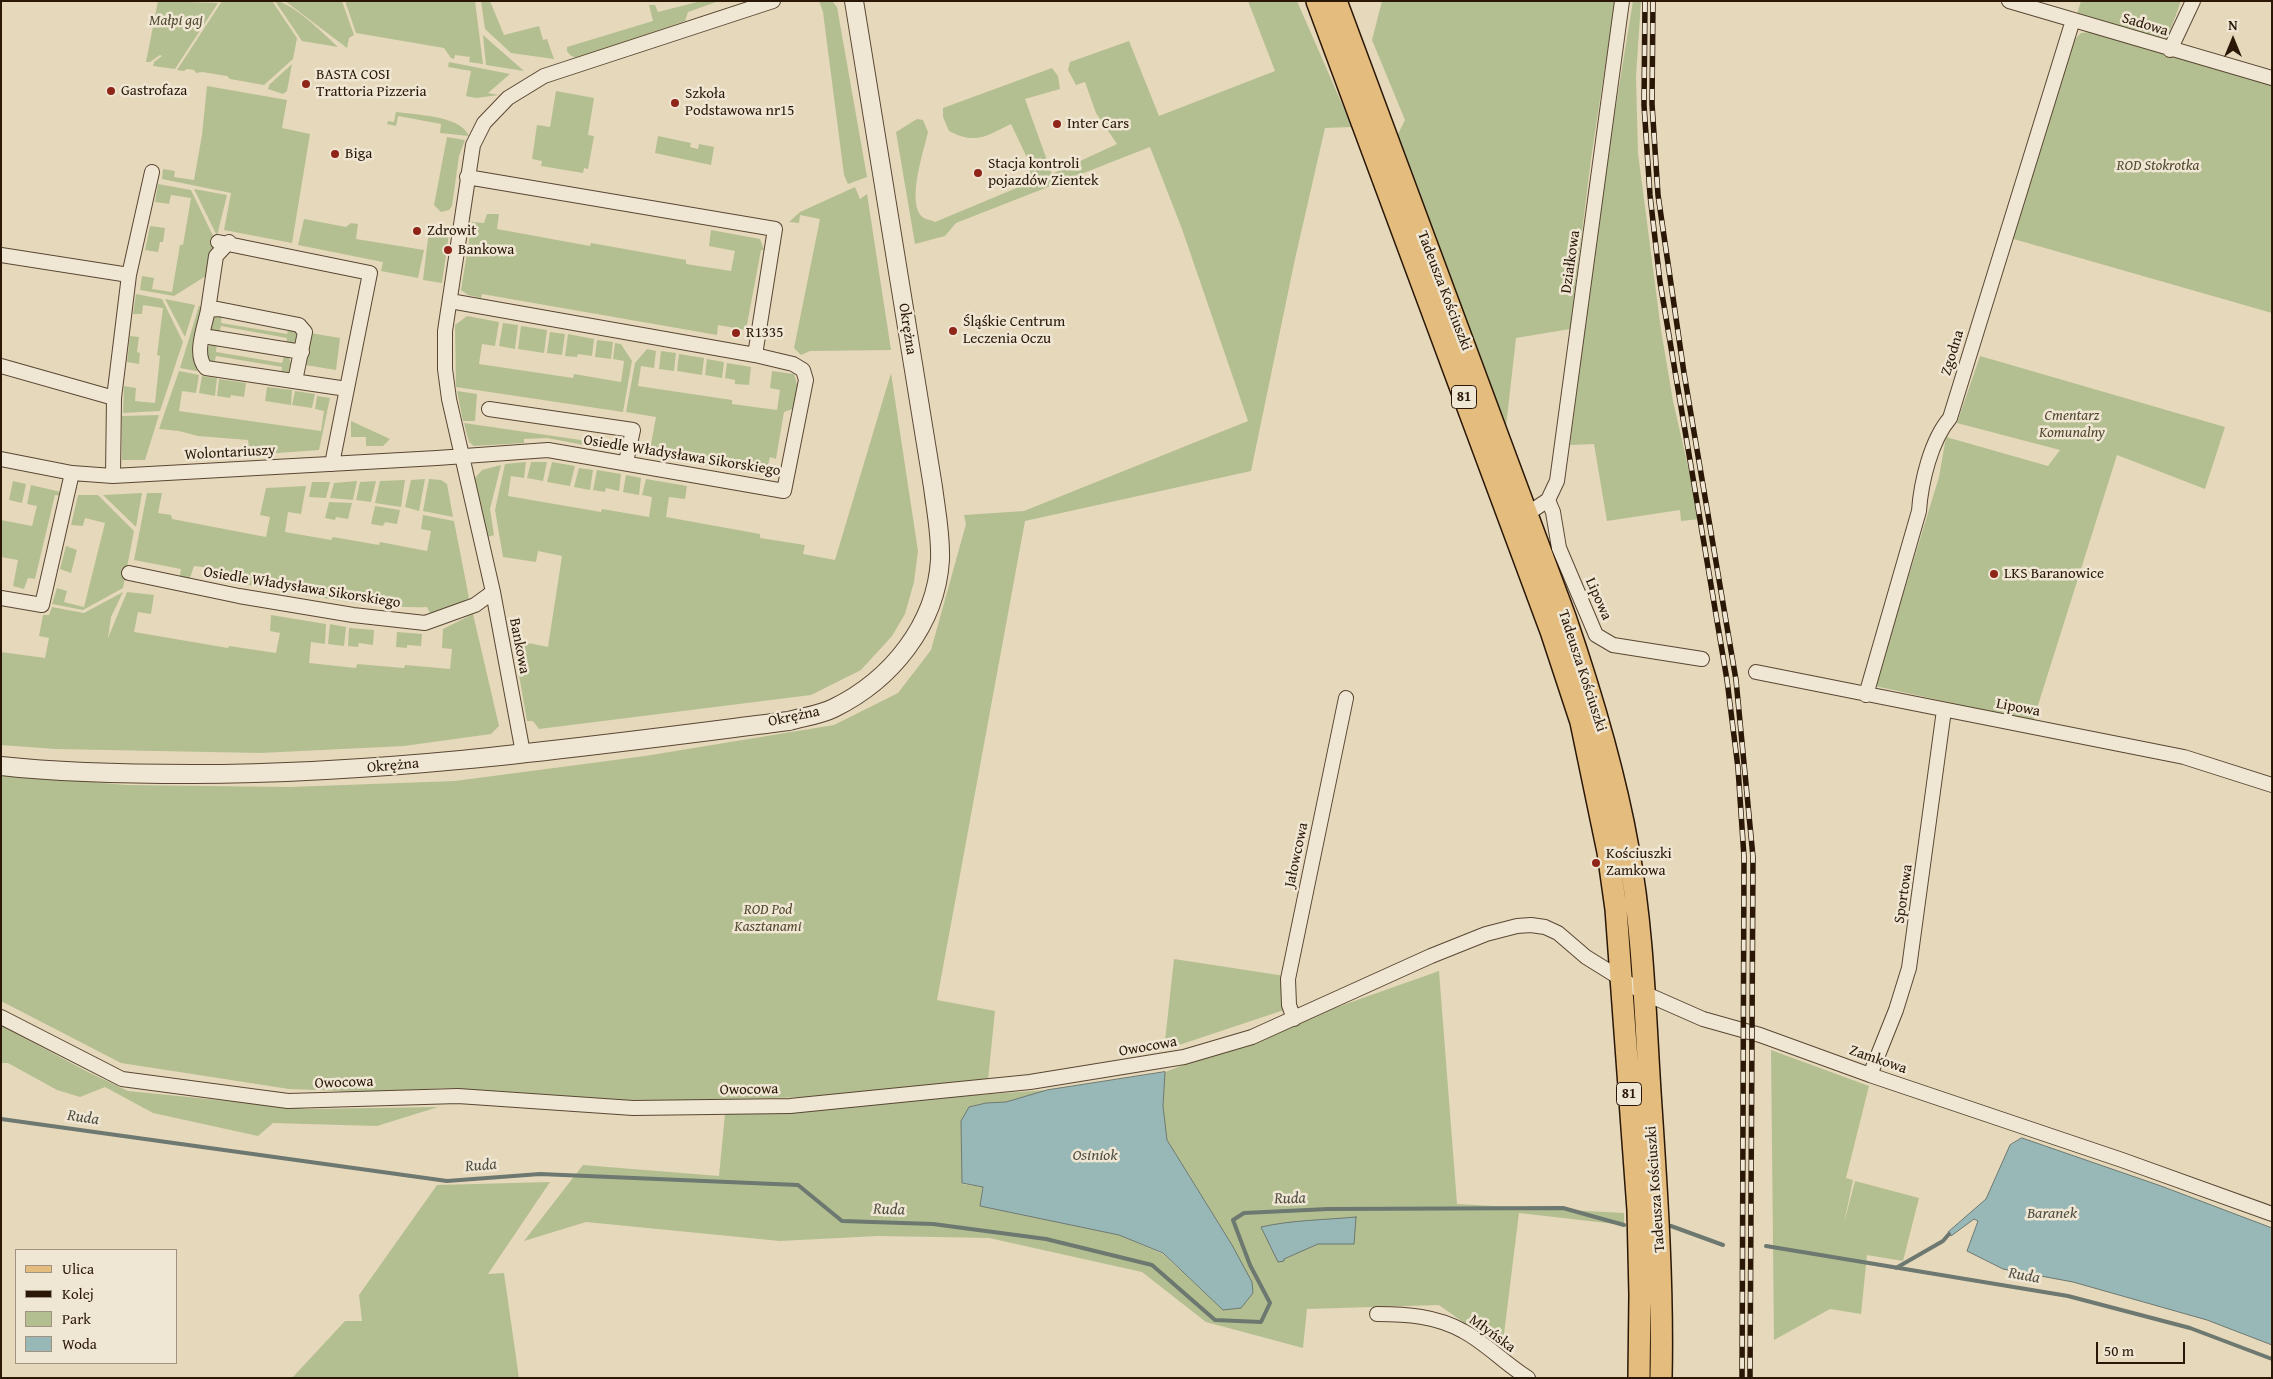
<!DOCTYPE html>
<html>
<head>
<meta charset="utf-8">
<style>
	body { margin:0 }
	#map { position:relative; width:2273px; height:1379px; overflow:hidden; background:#e6d8bb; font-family:"Gentium Book Plus",serif }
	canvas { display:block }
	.frame { position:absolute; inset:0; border:2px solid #2a1706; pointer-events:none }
	.legend { position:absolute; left:15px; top:1249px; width:162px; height:115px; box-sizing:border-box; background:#efe6d3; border:1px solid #a09381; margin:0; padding:6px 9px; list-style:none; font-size:15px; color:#2a1706 }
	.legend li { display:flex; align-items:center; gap:10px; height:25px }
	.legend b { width:25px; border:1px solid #a09381 }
	.north { position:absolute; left:2208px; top:15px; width:50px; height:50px; -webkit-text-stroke:4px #efe6d3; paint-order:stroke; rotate:0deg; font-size:14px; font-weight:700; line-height:20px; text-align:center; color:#2a1706 }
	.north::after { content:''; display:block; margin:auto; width:18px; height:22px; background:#2a1706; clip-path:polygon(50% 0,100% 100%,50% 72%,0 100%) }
	.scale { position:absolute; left:2096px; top:1342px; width:89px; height:22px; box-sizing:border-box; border:2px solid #2a1706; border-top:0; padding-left:6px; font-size:15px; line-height:18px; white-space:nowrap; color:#2a1706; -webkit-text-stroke:4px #efe6d3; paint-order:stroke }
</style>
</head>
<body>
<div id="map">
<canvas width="2273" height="1379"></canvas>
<div class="frame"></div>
<ul class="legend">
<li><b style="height:6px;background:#e3bc7e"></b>Ulica</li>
<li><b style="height:6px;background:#2a1706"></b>Kolej</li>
<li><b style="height:14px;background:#b4bf91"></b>Park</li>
<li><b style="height:14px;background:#98b8b7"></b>Woda</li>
</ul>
<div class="north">N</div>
<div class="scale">50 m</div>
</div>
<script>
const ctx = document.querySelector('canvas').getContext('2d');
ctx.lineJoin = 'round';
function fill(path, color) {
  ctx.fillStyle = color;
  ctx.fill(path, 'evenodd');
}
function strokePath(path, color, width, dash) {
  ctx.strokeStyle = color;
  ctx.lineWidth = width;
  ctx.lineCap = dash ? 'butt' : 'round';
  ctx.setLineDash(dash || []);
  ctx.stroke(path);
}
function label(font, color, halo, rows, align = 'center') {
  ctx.font = font + ' "Gentium Book Plus",serif';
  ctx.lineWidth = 5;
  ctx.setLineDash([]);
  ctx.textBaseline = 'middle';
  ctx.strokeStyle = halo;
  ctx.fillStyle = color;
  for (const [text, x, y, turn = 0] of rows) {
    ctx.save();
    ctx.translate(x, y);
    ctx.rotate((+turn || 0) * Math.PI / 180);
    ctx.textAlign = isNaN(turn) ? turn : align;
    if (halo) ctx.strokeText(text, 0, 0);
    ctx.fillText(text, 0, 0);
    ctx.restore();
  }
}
fill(new Path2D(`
	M 158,1 L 218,3 L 175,69 L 153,66 L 154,62 L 162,56 L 160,55 L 150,62 L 146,62 Z
	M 222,1 L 272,1 L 297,38 L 293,59 L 264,85 L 230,79 L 227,76 L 202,72 L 196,73 L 194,70 L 187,69 L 184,71 L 177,70 Z
	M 275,1 C 291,1 325,35 338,47 L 302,41 Z
	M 285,1 L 342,1 L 354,35 L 349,38 L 347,48 Z
	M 345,1 L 475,1 L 483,64 L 469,62 L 470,57 L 455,55 L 454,59 L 451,58 L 444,48 L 356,33 Z
	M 481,1 L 490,1 L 504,35 L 539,26 L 543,40 L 547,39 L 554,59 L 511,53 L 485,29 Z
	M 701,1 L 719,1 L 688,12 L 685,21 L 576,58 L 570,55 L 567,51 L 567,47 L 653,21 L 649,5 L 655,5 L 658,12 Z
	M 819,1 L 832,1 L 837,7 L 867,177 L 848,184 L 844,175 L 823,12 Z
	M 1248,1 L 1297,1 L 1352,127 L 1325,128 L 1295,259 L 1251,471 L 1025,521 L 937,1000 L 995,1011 L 988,1080 L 814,1097 L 639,1101 L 448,1088 L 368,1092 L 289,1089 L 121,1063 L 1,1001 L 1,774 L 126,785 L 289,787 L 455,781 L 645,756 L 834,725 L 898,693 L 931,650 L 966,524 L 964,515 L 1024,511 L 1248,421 L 1182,229 L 1150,147 L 956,223 L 945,236 L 915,244 L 896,132 L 917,119 L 923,120 L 928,132 C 924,150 905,206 924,218 C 927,220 932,220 935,222 L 1031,182 L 1029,162 L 1011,124 C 986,136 976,145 949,131 L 943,117 L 943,108 L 1052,68 L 1058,76 L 1060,89 L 1025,99 L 1052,174 L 1117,144 L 1096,113 L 1085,82 L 1076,85 L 1068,70 L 1070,62 L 1129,41 L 1159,116 L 1275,71 Z
	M 1382,1 L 1615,1 L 1591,159 L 1570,329 L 1516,338 L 1506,427 L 1397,136 L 1405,120 L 1372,40 Z
	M 1633,1 L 1641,1 L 1636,77 L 1638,153 L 1661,330 L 1673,401 L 1700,519 L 1681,521 L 1680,510 L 1607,521 L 1594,444 L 1570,445 L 1604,178 Z
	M 2081,1 L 2181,1 L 2166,42 L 2077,14 Z
	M 2090,32 L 2272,82 L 2272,313 L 2010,238 L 2072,42 L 2081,33 Z
	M 483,35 L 524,71 L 486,65 Z
	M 449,62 L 510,74 L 488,93 L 499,95 L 476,98 L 466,96 L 471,71 L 448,67 Z
	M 292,64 L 287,91 L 283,94 L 268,89 L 269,85 Z
	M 207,86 L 287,100 L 282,128 L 310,134 L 292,243 L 224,230 L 231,193 L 162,179 L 163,169 L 175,171 L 174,177 L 194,180 L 202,135 Z
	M 556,91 L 594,98 L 588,135 L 594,136 L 588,169 L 584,168 L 583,173 L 541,166 L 542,161 L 532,159 L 537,125 L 550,127 Z
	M 396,112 C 416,115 460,115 469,136 L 440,133 L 441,124 L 398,116 L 396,126 L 387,124 L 388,121 L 394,122 Z
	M 658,136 L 691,143 L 690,147 L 698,149 L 699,144 L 714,147 L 711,165 L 655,153 Z
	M 447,137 L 465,140 L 459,156 L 452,206 L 449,210 L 441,212 L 434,205 Z
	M 158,184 L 191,190 L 216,242 L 209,274 L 174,296 L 140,290 L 142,276 L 154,278 L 152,289 L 172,292 L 180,245 L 183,245 L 191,198 L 171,195 L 169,204 L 155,202 Z
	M 855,187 L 860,199 L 867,194 L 891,350 L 810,351 L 801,355 L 794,348 L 820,219 L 800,215 L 799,223 L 789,222 L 800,212 Z
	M 194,189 L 227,195 L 217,236 Z
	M 487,214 L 499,214 L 497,229 L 590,246 L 591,243 L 686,260 L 686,264 L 731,271 L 735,251 L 709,246 L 711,230 L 760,239 L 764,250 L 761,250 L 746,330 L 718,325 L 717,335 L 482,294 L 481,298 L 468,295 L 461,290 L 472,222 L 484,223 Z
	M 304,219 L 346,227 L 351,223 L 358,224 L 356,239 L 424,250 L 418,278 L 381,271 L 383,262 L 298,245 Z
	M 150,226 L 165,228 L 163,242 L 160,242 L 158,252 L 145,250 Z
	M 429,230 L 449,234 L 442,283 L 423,280 Z
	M 136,294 L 162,299 L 183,342 L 160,411 L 123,413 L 124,386 L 136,388 L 135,401 L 155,403 L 160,356 L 157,355 L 163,308 L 143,305 L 142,314 L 133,314 Z
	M 165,299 L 195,305 L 185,337 Z
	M 199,306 L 204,306 L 207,373 L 180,368 Z
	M 217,314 L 222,315 L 221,323 L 287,334 L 289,327 L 296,332 L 297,341 L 289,346 L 286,345 L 287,338 L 221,326 L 219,334 L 213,332 L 209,326 L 212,317 Z
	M 467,316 L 499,322 L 495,346 L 482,344 L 479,364 L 573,378 L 574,374 L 621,382 L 624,361 L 613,359 L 615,343 L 621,344 L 632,361 L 623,412 L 456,387 L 455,325 Z
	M 503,323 L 518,325 L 515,349 L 499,346 Z
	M 521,326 L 547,330 L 544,353 L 518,349 Z
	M 550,332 L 565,334 L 562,355 L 547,353 Z
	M 310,333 L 340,338 L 336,370 L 305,365 Z
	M 568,334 L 594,339 L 592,356 L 578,354 L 577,357 L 565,356 Z
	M 130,336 L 139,337 L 137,352 L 140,353 L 139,364 L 127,362 Z
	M 597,340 L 613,342 L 611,359 L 595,357 Z
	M 213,343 L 217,344 L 216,352 L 282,363 L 284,356 L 288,356 L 293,367 L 288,374 L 281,375 L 282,367 L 216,356 L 214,364 L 211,364 L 206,359 L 206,349 Z
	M 647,349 L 656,351 L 654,368 L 641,366 L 638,386 L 732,400 L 732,404 L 777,410 L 780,390 L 770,388 L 772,371 L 794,374 L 798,388 L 795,408 L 784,412 L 776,459 L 770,457 L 768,465 L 774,465 L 774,470 L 766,476 L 649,455 L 656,417 L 626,412 L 635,363 Z
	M 661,351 L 676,353 L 674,371 L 659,369 Z
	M 679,354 L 704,358 L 702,375 L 677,371 Z
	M 1980,356 L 2225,427 L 2205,489 L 2117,455 L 2033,721 L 1875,686 L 1939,477 L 1946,437 L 2048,466 L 2060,450 L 1957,423 Z
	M 707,359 L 724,362 L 722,378 L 705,375 Z
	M 727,363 L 751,367 L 749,385 L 735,384 L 735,380 L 725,378 Z
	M 179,371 L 199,375 L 196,393 L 182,391 L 179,411 L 321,431 L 324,411 L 315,409 L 317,396 L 330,398 L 319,450 L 250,455 L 248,440 L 198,436 L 179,431 L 159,429 Z
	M 891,373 L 918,551 L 914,582 L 905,614 L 892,636 L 861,670 L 811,695 L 539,729 L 533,721 L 527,721 L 513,640 L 548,647 L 562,556 L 538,551 L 536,562 L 503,557 L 495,510 L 505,464 L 526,462 L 524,478 L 511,476 L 508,496 L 601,512 L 602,509 L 649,517 L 652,497 L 642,495 L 646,479 L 687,486 L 685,499 L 669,497 L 666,517 L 760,534 L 760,538 L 805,545 L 803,554 L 835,560 Z
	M 202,376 L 217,378 L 215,396 L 199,393 Z
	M 219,379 L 246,383 L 244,397 L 231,395 L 230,398 L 217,396 Z
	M 267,387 L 292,390 L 291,405 L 265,401 Z
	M 295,391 L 315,394 L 312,408 L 292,405 Z
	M 457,391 L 477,394 L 475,421 L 463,421 Z
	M 159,415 L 145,460 L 122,460 L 122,416 Z
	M 351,421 L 390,439 L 383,446 L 366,446 L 366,437 L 351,437 Z
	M 464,423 L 622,446 L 621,452 L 547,438 L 524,439 L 524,443 L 474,446 L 469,442 Z
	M 531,462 L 547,462 L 543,481 L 527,478 Z
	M 552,462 L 575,466 L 570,486 L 547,482 Z
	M 501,465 L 490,509 L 494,535 L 488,537 L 474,479 L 482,470 Z
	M 579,468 L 593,470 L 590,490 L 574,487 Z
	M 597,470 L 621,474 L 619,491 L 606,488 L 605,492 L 593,490 Z
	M 626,475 L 641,478 L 639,495 L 623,492 Z
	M 425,479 L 419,511 L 405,507 L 411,480 Z
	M 429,479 L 441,480 L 447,484 L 453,517 L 423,511 Z
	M 405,480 L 401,507 L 375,503 L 380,481 Z
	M 13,481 L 26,484 L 22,503 L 9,500 Z
	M 357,481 L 353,500 L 330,498 L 334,483 Z
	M 376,481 L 371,502 L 356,500 L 360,482 Z
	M 312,482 L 330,482 L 326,498 L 309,497 Z
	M 31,485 L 61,492 L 63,496 L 55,495 L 35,579 L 28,578 L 24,589 L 13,586 L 18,560 L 1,557 L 1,520 L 32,526 L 37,506 L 27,504 Z
	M 306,486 L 301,514 L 288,512 L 285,532 L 331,540 L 333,537 L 379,545 L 380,542 L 427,551 L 431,531 L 421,529 L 423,515 L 454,521 L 469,598 L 455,607 L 431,615 L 427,607 C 369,609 302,594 244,584 L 245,576 L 203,570 L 203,567 L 194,566 L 190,578 L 187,582 L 179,580 L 181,569 L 134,560 L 147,493 L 162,493 L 158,513 L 171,515 L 172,519 L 266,537 L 270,517 L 260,515 L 266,488 Z
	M 142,493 L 136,527 L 103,495 Z
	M 78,495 L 98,495 L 134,531 L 123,588 L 83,610 L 52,604 L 57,588 L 67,591 L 64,602 L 84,607 L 105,523 L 85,518 L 83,526 L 71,525 Z
	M 329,502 L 352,503 L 348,519 L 336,517 L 335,520 L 325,518 Z
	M 375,506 L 400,510 L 397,524 L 385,522 L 383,526 L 371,524 Z
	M 66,546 L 77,550 L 71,573 L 60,569 Z
	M 123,592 L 111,617 L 108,638 L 127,592 L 154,595 L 151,614 L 138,612 L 134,632 L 228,648 L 229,646 L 276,653 L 280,633 L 270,631 L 271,615 L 326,624 L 325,644 L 311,642 L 309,663 L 356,668 L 357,664 L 404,668 L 405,665 L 450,669 L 452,649 L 442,648 L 443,629 L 473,614 L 499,726 L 491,734 L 404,746 L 260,753 L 55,749 L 1,745 L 1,652 L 45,658 L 49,638 L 39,636 L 43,615 L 49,615 L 52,607 L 84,613 Z
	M 330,624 L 346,627 L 344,646 L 328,644 Z
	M 349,628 L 374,630 L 373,645 L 359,643 L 358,647 L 348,646 Z
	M 397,632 L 422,634 L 421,646 L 407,645 L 407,648 L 396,647 Z
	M 1174,959 L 1285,976 L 1284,1010 L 1164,1050 Z
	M 1439,971 L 1457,1204 L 1624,1213 L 1624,1225 L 1519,1213 L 1502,1350 L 1439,1305 L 1307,1309 L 1303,1348 L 1206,1322 L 1142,1272 L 989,1238 L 878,1236 L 780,1241 L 586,1222 L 524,1241 L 583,1165 L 719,1176 L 725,1114 L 781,1114 L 948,1097 L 1047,1090 L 1006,1102 L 986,1103 L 969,1107 L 961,1121 L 962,1184 L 983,1187 L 980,1206 L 1119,1235 L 1163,1254 L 1223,1310 L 1232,1245 L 1167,1140 L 1163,1106 L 1165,1072 L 1329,1010 Z
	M 2,1026 L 88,1072 L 128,1091 L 308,1109 L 438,1107 L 377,1126 L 273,1123 L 258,1136 L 153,1113 L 105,1087 L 80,1097 L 57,1090 L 8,1063 L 1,1063 Z
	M 1771,1050 L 1869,1086 L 1846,1178 L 1853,1180 L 1844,1223 L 1855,1181 L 1919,1198 L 1903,1261 L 1867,1255 L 1861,1314 L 1830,1309 L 1774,1340 Z
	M 550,1182 L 488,1274 L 504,1273 L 519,1378 L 292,1378 L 345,1321 L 362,1321 L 359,1295 L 437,1185 Z`), '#b4bf91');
const water = new Path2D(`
	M 1165,1072 L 1163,1106 L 1167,1140 L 1232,1245 L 1252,1282 L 1253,1293 L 1241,1308 L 1223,1310 L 1163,1253 L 1119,1235 L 980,1206 L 983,1187 L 962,1183 L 961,1121 L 969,1107 L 986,1103 L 1006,1102 L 1047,1090 Z
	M 2022,1138 L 2161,1186 L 2272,1228 L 2272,1345 L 2207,1320 L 2073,1282 L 2003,1269 L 1967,1251 L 1978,1221 L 1974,1219 L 1951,1236 L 1948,1232 L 1986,1199 L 2010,1145 Z
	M 1356,1217 L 1354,1244 L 1318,1244 L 1284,1259 L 1284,1261 L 1278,1262 L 1261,1227 C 1292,1220 1324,1220 1356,1217 Z`);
fill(water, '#98b8b7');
strokePath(water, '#6c7870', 1);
strokePath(new Path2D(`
	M 1,1119 L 447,1181 L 540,1174 L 798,1185 L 842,1221 L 933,1224 L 1046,1239 L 1152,1265 L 1215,1320 L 1261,1322 L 1270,1303 L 1250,1265 L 1233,1220 L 1244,1213 L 1328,1209 L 1563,1208 L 1624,1225
	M 1671,1226 L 1723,1245
	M 1766,1246 L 2068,1296 L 2190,1328 L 2272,1359
	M 1896,1268 L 1943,1241 L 1949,1234`), '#6c7870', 4);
const minor = new Path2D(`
	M 2009,1 L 2272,78
	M 2170,50 L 2193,1
	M 218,242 L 370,273 L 332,464
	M 1,255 L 129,275
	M 450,301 L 755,355 L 775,229 L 467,177
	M 208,310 L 216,256 L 229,242
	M 203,336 L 302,352
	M 1,366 L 114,398
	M 295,381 L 305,332 L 299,325 L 218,309 L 208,310 C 205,326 193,355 206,368 L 347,389
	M 489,409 L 633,430 L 626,462
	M 1,459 L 72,473 L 113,476 L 437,458 L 548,450 L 784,491 L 806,380 L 803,370 L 793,364 L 755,355
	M 113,476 L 114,398 L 129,275 L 152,172
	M 1548,500 L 1553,512 L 1559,548 L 1596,635 L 1613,645 L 1702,659
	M 1527,514 L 1548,500 L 1557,481 L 1622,1
	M 129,573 L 239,596 L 353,615 L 425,623 L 475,605 L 493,592
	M 1,598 L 42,605 L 72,473
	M 1756,672 L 2184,757 L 2272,785
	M 1866,695 L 1919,511 C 1921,482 1931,440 1950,418 L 2073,20
	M 523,753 L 493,592 L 449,399 L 445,369 L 445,331 L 473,145 L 484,123 L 508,98 L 544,76 L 773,1
	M 1,1017 L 122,1079 L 288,1101 L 458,1096 L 633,1108 L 790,1106 L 1030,1082 L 1184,1057 L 1252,1037 L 1431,956 L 1486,934 L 1517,926 L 1531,925 L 1545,927 L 1558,933 L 1586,957 L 1644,993 L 1703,1019 L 1760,1035 L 1870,1075 L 2122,1160 L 2272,1214
	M 1294,1019 L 1289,1005 L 1288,979 L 1346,698
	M 1870,1075 L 1896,1010 L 1909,968 L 1944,710
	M 1377,1314 C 1407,1314 1436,1316 1463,1331 C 1486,1343 1505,1364 1528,1378`);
const tertiary = new Path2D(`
	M 1,766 C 64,773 128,774 192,774 C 392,774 591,746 789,721 C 803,717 820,715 834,708 C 891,680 936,625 940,560 C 941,535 936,511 933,487 L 854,1`);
const primary = new Path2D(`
	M 1317,1 L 1551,631 L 1581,722 L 1608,852 L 1616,909 L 1638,1210 L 1640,1295 L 1639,1378
	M 1336,1 L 1565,617 C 1591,693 1614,769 1628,848 C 1644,934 1645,1021 1651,1107 C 1657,1197 1663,1287 1661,1378`);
strokePath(minor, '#594733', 16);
strokePath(tertiary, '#594733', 20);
strokePath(primary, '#2a1706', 24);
strokePath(minor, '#efe6d3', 14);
strokePath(tertiary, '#efe6d3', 18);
strokePath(primary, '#e3bc7e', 21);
const rail = new Path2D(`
	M 1645,1 L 1644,105 L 1650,195 L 1660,282 L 1727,680 L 1738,768 L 1744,857 L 1742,1378
	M 1653,1 L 1652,104 L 1658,195 L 1684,373 L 1736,680 L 1753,857 L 1750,1378`);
strokePath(rail, '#2a1706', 5.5);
strokePath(rail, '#efe6d3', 4, [11]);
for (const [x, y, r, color] of [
	[306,84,5,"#8f2418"],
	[111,91,5,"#8f2418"],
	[675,103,5,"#8f2418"],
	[1057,124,5,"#8f2418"],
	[335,154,5,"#8f2418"],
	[978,173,5,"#8f2418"],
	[417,231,5,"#8f2418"],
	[448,250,5,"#8f2418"],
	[953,331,5,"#8f2418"],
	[736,333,5,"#8f2418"],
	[1994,574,5,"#8f2418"],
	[1596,863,5,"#8f2418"]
]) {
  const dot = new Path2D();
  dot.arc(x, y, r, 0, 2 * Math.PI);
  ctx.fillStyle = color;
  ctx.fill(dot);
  strokePath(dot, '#efe6d3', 2);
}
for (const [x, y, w] of [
	[1464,397,25],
	[1629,1094,25]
]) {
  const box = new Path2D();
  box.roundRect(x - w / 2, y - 11.5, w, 23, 4);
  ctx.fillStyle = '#efe6d3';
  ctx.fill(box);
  strokePath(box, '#2a1706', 1);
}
label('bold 14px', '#2a1706', null, [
	["81",1464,397],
	["81",1629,1094]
]);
label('italic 15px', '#534930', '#efe6d3', [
	["Małpi gaj",176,21],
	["ROD Stokrotka",2158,166],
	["Cmentarz",2072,416],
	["Komunalny",2072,433],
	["ROD Pod",768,910],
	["Kasztanami",768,927]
]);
label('15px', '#2a1706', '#efe6d3', [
	["Sadowa",2145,25,17],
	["Działkowa",1571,262,-82],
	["Tadeusza Kościuszki",1444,291,69],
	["Okrężna",907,329,81],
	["Zgodna",1953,353,-73],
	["Wolontariuszy",230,453,-3],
	["Osiedle Władysława Sikorskiego",682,456,9],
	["Osiedle Władysława Sikorskiego",302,588,9],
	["Lipowa",1598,599,66],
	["Bankowa",519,646,79],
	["Tadeusza Kościuszki",1582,671,72],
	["Lipowa",2018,708,11],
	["Okrężna",794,717,-12],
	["Okrężna",393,766,-5],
	["Jałowcowa",1297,855,-78],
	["Sportowa",1904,894,-82],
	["Owocowa",1148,1047,-10],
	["Zamkowa",1878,1060,19],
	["Owocowa",344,1083,-2],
	["Owocowa",749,1090,-1],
	["Tadeusza Kościuszki",1656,1189,-94],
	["Młyńska",1492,1334,36]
]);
label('15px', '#2a1706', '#efe6d3', [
	["BASTA COSI",316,75],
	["Trattoria Pizzeria",316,92],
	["Gastrofaza",121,91],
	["Szkoła",685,94],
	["Podstawowa nr15",685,111],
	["Inter Cars",1067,124],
	["Biga",345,154],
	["Stacja kontroli",988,164],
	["pojazdów Zientek",988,181],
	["Zdrowit",427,231],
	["Bankowa",458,250],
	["Śląśkie Centrum",963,322],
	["Leczenia Oczu",963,339],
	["R1335",746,333],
	["LKS Baranowice",2004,574],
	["Kościuszki",1606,854],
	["Zamkowa",1606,871]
], 'left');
label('italic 16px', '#504f44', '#efe6d3', [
	["Ruda",83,1118,8],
	["Osiniok",1095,1156],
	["Ruda",481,1166,-5],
	["Ruda",1290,1199,-1],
	["Ruda",889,1210,2],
	["Baranek",2052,1214],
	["Ruda",2024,1276,10]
]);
</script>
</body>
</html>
